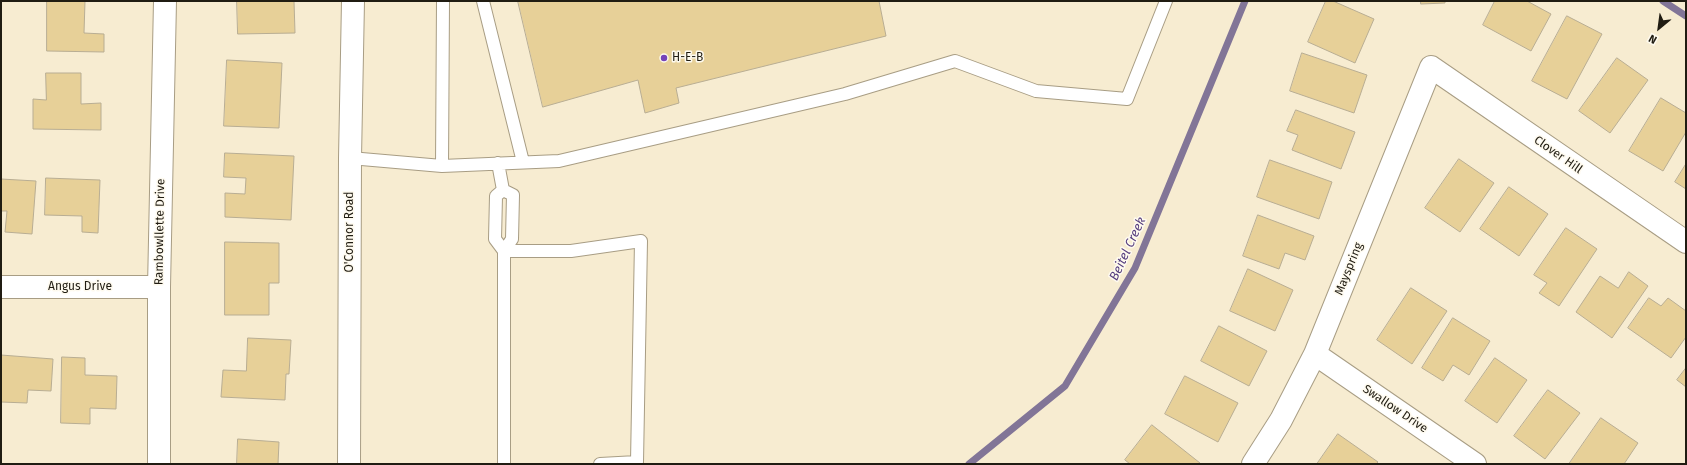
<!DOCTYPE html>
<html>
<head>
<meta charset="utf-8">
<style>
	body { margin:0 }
	#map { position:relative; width:1687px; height:465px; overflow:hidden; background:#f7ecd1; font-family:"Fira Sans",sans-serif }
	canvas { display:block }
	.frame { position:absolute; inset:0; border:2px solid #201c12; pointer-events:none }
	.north { position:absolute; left:1639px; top:8px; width:40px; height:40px; -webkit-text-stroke:3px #fefaef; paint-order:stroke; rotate:209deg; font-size:11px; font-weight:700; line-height:16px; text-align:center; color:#201c12 }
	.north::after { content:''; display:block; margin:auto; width:14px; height:18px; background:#201c12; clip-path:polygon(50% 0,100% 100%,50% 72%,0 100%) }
</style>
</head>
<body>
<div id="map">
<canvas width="1687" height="465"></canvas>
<div class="frame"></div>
<div class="north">N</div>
</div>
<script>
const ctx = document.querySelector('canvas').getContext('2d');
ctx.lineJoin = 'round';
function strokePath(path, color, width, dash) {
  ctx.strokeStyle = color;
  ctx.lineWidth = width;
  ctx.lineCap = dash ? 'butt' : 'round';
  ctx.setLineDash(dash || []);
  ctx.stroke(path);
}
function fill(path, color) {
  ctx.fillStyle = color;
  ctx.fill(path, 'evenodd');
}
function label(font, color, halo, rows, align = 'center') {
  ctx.font = font + ' "Fira Sans",sans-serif';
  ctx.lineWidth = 3;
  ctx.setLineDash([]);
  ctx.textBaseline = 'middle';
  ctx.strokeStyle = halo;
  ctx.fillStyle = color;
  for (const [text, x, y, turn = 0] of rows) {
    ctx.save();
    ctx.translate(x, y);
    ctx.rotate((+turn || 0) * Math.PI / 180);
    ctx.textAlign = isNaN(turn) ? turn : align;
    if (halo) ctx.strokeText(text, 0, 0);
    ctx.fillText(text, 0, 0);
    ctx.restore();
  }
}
strokePath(new Path2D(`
	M 1663,1 L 1686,16
	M 969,464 L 1065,386 L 1135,268 L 1245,1`), '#827597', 7);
const building = new Path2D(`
	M 47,1 L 85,1 L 84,33 L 104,34 L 104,52 L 47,51 Z
	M 237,1 L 294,1 L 295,33 L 238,34 Z
	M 518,1 L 879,1 L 886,36 L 676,88 L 679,103 L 645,113 L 638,80 L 543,107 Z
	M 1326,1 L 1333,1 L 1374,19 L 1355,63 L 1308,42 Z
	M 1421,1 L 1445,1 L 1445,3 L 1421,4 Z
	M 1495,1 L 1527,1 L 1551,14 L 1531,51 L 1483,25 Z
	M 1567,16 L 1602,34 L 1567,99 L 1532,81 Z
	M 1302,53 L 1367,75 L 1354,113 L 1290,91 Z
	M 1617,58 L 1648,80 L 1610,133 L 1579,111 Z
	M 227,60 L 282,63 L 279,128 L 224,126 Z
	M 46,73 L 81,73 L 81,104 L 101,103 L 101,130 L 33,129 L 33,99 L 46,100 Z
	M 1661,98 L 1686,113 L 1686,132 L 1663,171 L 1629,151 Z
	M 1296,110 L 1355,132 L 1341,169 L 1292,150 L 1298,135 L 1287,131 Z
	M 225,153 L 294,156 L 291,220 L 225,217 L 225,193 L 245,194 L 246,178 L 224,177 Z
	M 1459,159 L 1494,183 L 1460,232 L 1425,208 Z
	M 1270,160 L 1332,182 L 1319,219 L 1257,197 Z
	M 1686,164 L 1686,189 L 1675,182 Z
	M 46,178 L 100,180 L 98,233 L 82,232 L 82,216 L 45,215 Z
	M 1,179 L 36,181 L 32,234 L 5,232 L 7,211 L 1,211 Z
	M 1509,187 L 1548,214 L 1519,256 L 1480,229 Z
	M 1258,215 L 1314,236 L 1305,260 L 1285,253 L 1279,269 L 1243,256 Z
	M 1566,228 L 1597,249 L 1559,306 L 1539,293 L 1547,283 L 1534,275 Z
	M 225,242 L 279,243 L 279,283 L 269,283 L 269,315 L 225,315 Z
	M 1248,269 L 1293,290 L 1275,331 L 1230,311 Z
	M 1629,272 L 1648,286 L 1612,338 L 1576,312 L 1600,276 L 1618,288 Z
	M 1411,288 L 1447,311 L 1412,364 L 1377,340 Z
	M 1649,298 L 1661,306 L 1668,298 L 1686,311 L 1686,337 L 1671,358 L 1628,328 Z
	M 1453,318 L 1490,341 L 1469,375 L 1453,365 L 1443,381 L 1422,368 Z
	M 1219,326 L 1267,351 L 1249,386 L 1201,361 Z
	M 248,338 L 291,340 L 289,374 L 286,374 L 285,400 L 221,397 L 223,370 L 246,371 Z
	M 1,355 L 53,359 L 51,391 L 28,390 L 27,403 L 1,402 Z
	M 62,357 L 85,358 L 85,375 L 117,376 L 116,409 L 90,408 L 90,424 L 61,423 Z
	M 1495,358 L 1527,380 L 1497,423 L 1465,401 Z
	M 1686,368 L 1686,387 L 1677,380 Z
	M 1185,376 L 1238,403 L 1218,442 L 1165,414 Z
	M 1548,390 L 1580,413 L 1545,459 L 1514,436 Z
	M 1601,418 L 1638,443 L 1624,464 L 1569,464 Z
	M 1152,425 L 1200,463 L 1199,464 L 1130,464 L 1125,460 Z
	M 1338,434 L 1378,462 L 1376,464 L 1317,464 Z
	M 238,439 L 279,442 L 278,464 L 237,464 Z`);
fill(building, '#e7d098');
strokePath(building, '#b8ad93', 1);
const service = new Path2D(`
	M 483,1 L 523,162
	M 350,158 L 442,166 L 443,1
	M 498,163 L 503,190
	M 442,166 L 559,161 L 845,94 L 955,61 L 1036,91 L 1127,99 L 1166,1
	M 503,190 L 513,195 L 512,239 L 504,251 L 504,464
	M 503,190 L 496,196 L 495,239 L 504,251
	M 504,251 L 571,251 L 641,241 L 637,462 L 600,464`);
const minor = new Path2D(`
	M 1,287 L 159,287
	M 1315,354 L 1475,464
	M 159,464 L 159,287 L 165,1
	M 1253,464 L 1281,420 L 1315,354 L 1431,67 L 1686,242`);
const secondary = new Path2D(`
	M 349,464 L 350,158 L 353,1`);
strokePath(service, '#a89d84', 14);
strokePath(minor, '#a89d84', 24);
strokePath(secondary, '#a89d84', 24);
strokePath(service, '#fff', 12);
strokePath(minor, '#fff', 22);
strokePath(secondary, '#fff', 22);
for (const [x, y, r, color] of [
	[664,58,4,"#7442b9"]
]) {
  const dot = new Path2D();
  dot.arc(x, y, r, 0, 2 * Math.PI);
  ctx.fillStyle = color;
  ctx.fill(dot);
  strokePath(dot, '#fefaef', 1.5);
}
label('12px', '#201c12', '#fefaef', [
	["H-E-B",672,58]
], 'left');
label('12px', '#201c12', '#fefaef', [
	["Clover Hill",1558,155,35],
	["Rambowllette Drive",160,232,-89],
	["O'Connor Road",350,232,-90],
	["Mayspring",1349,269,-68],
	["Angus Drive",80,287],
	["Swallow Drive",1395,409,34]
]);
label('italic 13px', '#553d7e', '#fefaef', [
	["Beitel Creek",1128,249,-65]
]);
</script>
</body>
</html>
